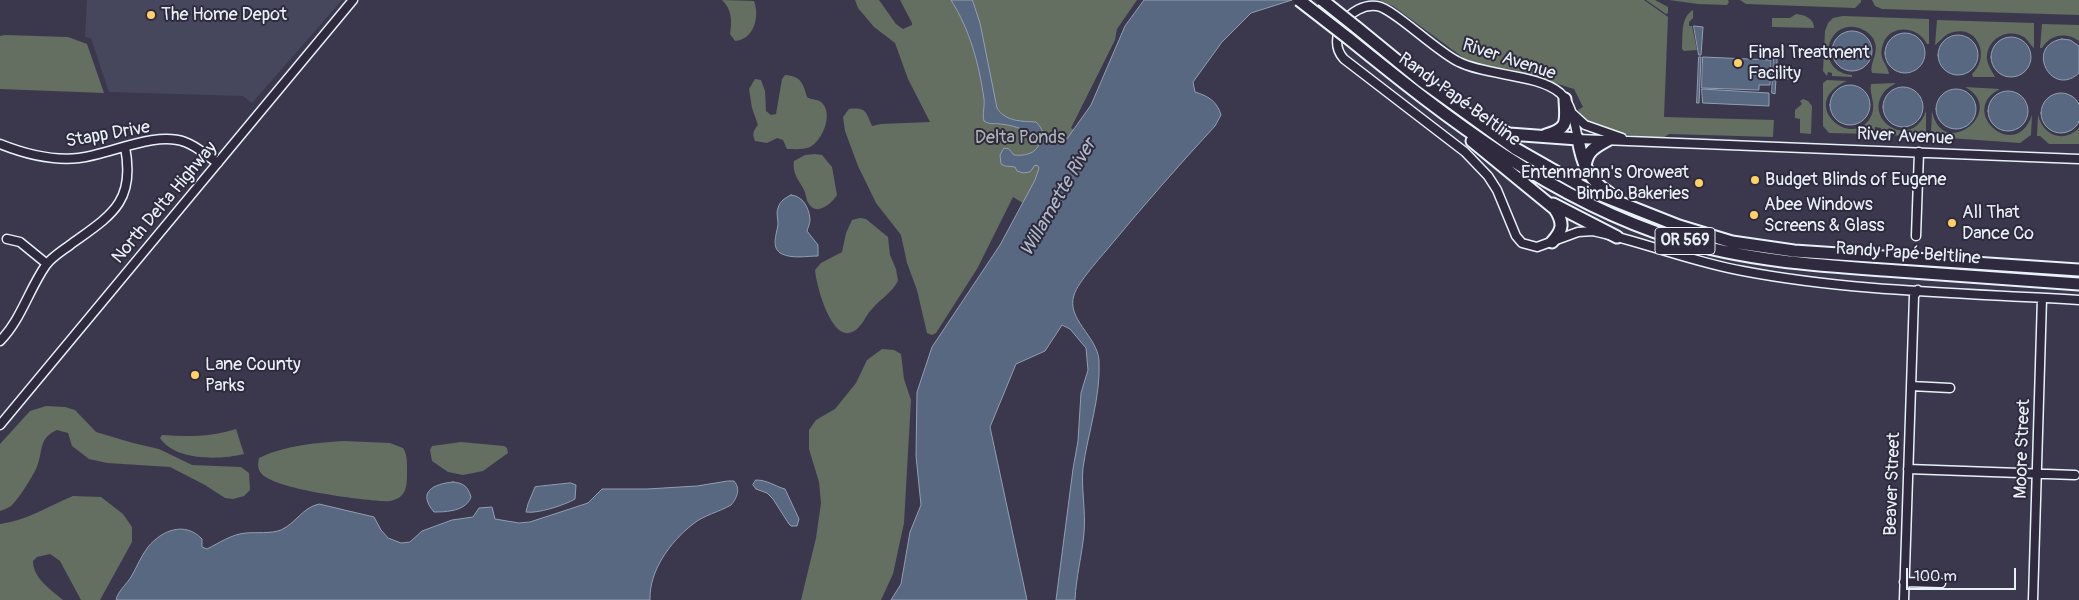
<!DOCTYPE html>
<html>
<head>
<meta charset="utf-8">
<style>
	body { margin:0 }
	#map { position:relative; width:2079px; height:600px; overflow:hidden; background:#3b384e; font-family:Pangolin,sans-serif }
	canvas { display:block }
	.scale { position:absolute; left:1906px; top:568px; width:110px; height:22px; box-sizing:border-box; border:2px solid #e8f1f8; border-top:0; padding-left:6px; font-size:15px; line-height:18px; white-space:nowrap; color:#e8f1f8; -webkit-text-stroke:4px #2f2a3d; paint-order:stroke }
</style>
</head>
<body>
<div id="map">
<canvas width="2079" height="600"></canvas>
<div class="scale">100 m</div>
</div>
<script>
const ctx = document.querySelector('canvas').getContext('2d');
ctx.lineJoin = 'round';
function fill(path, color) {
  ctx.fillStyle = color;
  ctx.fill(path, 'evenodd');
}
function strokePath(path, color, width, dash) {
  ctx.strokeStyle = color;
  ctx.lineWidth = width;
  ctx.lineCap = dash ? 'butt' : 'round';
  ctx.setLineDash(dash || []);
  ctx.stroke(path);
}
function label(font, color, halo, rows, align = 'center') {
  ctx.font = font + ' Pangolin,sans-serif';
  ctx.lineWidth = 4;
  ctx.setLineDash([]);
  ctx.textBaseline = 'middle';
  ctx.strokeStyle = halo;
  ctx.fillStyle = color;
  for (const [text, x, y, turn = 0] of rows) {
    ctx.save();
    ctx.translate(x, y);
    ctx.rotate((+turn || 0) * Math.PI / 180);
    ctx.textAlign = isNaN(turn) ? turn : align;
    if (halo) ctx.strokeText(text, 0, 0);
    ctx.fillText(text, 0, 0);
    ctx.restore();
  }
}
fill(new Path2D(`
	M 87,0 L 342,0 L 252,103 L 243,96 L 109,92 L 91,38 L 85,37 Z`), '#46465d');
fill(new Path2D(`
	M 722,0 L 754,1 C 760,16 754,40 735,41 L 730,34 C 732,20 732,10 722,0 Z
	M 855,0 L 879,0 L 896,24 L 903,29 L 912,25 L 912,23 L 900,0 L 1137,0 L 1117,29 L 1115,40 L 1071,128 L 1074,130 L 1023,203 L 1013,197 L 977,269 L 936,333 L 932,335 L 927,333 L 917,290 L 907,263 L 901,235 L 876,203 L 858,166 L 845,131 L 843,117 L 849,109 C 866,107 866,112 872,126 L 881,124 L 930,122 L 908,79 L 895,43 L 874,27 L 858,8 Z
	M 1379,0 L 1644,0 L 1668,17 L 1664,117 L 1774,120 L 1773,137 L 1669,134 L 1663,138 C 1640,137 1588,133 1578,110 L 1583,107 L 1574,89 L 1510,69 L 1489,67 L 1465,59 L 1393,6 Z
	M 1646,0 L 1655,0 L 1668,7 L 1668,13 L 1666,14 Z
	M 1669,0 L 1728,0 L 1729,2 L 1727,5 L 1698,4 Z
	M 1740,0 L 1861,0 L 1861,2 L 1855,8 L 1746,4 Z
	M 1872,0 L 2079,0 L 2079,15 L 1882,9 L 1875,6 Z
	M 1693,10 L 1693,18 L 1689,22 L 1689,26 L 1692,26 L 1697,50 L 1684,51 L 1682,49 C 1683,35 1680,18 1693,10 Z
	M 1796,14 C 1805,15 1814,18 1814,28 L 1772,27 L 1772,18 L 1790,18 Z
	M 1843,16 L 1929,19 L 1929,44 L 1927,44 C 1917,24 1886,24 1882,48 C 1879,59 1888,65 1889,74 L 1872,73 C 1869,63 1880,53 1874,40 C 1871,34 1865,30 1859,28 C 1826,18 1814,72 1852,75 L 1852,77 L 1832,76 L 1832,73 L 1828,72 L 1827,76 L 1823,71 L 1825,31 L 1828,23 L 1833,18 Z
	M 1937,20 L 2034,23 L 2034,48 C 2031,46 2028,40 2024,37 C 2007,27 1986,39 1987,59 C 1988,66 1992,71 1995,77 L 1973,77 L 1972,74 C 1990,58 1979,26 1954,32 C 1945,33 1941,41 1935,45 Z
	M 2042,24 L 2079,25 L 2079,41 C 2066,32 2051,34 2042,48 L 2040,48 Z
	M 5,35 L 68,37 L 87,44 L 104,93 L 0,89 L 0,36 Z
	M 785,75 C 801,76 803,83 807,97 C 811,100 818,99 821,102 C 834,113 823,140 810,147 C 804,150 794,149 787,149 L 783,140 L 777,138 L 767,143 L 755,141 C 752,134 753,131 758,125 L 752,108 L 749,89 L 755,79 L 761,80 L 765,91 L 766,111 L 771,115 L 776,114 L 782,79 Z
	M 1827,80 L 1847,81 C 1794,104 1856,154 1872,114 C 1876,103 1869,94 1871,84 L 1896,83 C 1893,85 1887,88 1884,92 C 1862,120 1912,152 1926,111 L 1926,132 L 1922,132 L 1917,136 L 1881,135 L 1881,128 L 1875,127 L 1875,134 L 1829,133 L 1823,126 L 1823,83 Z
	M 1965,87 L 2000,89 C 1957,110 2015,164 2032,115 L 2031,135 L 2020,143 L 1935,137 L 1931,133 L 1932,111 C 1942,162 2009,111 1965,87 Z
	M 1803,99 L 1808,101 L 1812,106 L 1811,134 L 1800,133 L 1800,119 L 1795,118 L 1795,110 L 1802,104 L 1800,101 Z
	M 2038,115 C 2043,135 2063,144 2079,128 L 2079,144 L 2049,144 L 2040,136 L 2037,136 Z
	M 815,154 L 822,155 L 832,167 L 837,195 C 833,202 817,217 809,204 C 806,200 806,194 804,190 C 798,179 792,173 794,161 L 805,155 Z
	M 860,218 L 866,219 L 888,237 L 890,255 L 896,269 L 898,281 C 890,295 881,298 872,309 C 865,316 862,328 852,332 C 831,342 816,284 815,270 L 821,263 L 842,252 L 846,233 L 852,220 Z
	M 882,349 L 894,350 L 901,354 L 904,379 L 911,400 L 904,523 L 893,574 L 881,600 L 801,600 L 816,538 L 821,503 L 819,482 L 809,449 L 809,430 L 816,420 L 835,409 L 856,383 L 867,360 Z
	M 46,406 L 65,407 L 75,410 L 96,432 L 133,443 L 159,449 L 192,465 L 241,467 L 249,473 L 250,490 L 244,496 L 233,499 L 225,498 L 205,485 L 170,467 L 107,463 L 89,459 L 72,446 L 68,433 L 57,430 C 37,439 44,452 36,469 C 31,479 18,500 11,506 C 8,508 3,510 0,511 L 0,444 L 30,411 Z
	M 236,429 L 244,454 C 220,460 175,461 160,438 L 162,435 C 187,437 212,437 236,429 Z
	M 344,441 L 390,443 L 403,448 C 408,455 407,466 407,474 C 407,481 407,491 401,496 C 397,500 389,502 383,501 C 361,500 272,489 261,473 C 257,468 258,463 259,458 C 286,445 314,443 344,441 Z
	M 461,442 L 504,446 L 507,448 L 508,453 L 483,471 L 463,475 L 448,472 L 432,461 L 430,450 L 432,446 Z
	M 73,496 L 101,497 L 123,514 L 132,527 L 132,542 L 100,600 L 81,600 L 60,561 L 50,554 L 37,557 L 33,561 C 33,578 50,589 63,600 L 0,600 L 0,524 C 26,521 48,506 73,496 Z`), '#646e61');
const water = new Path2D(`
	M 951,0 L 972,0 L 973,2 L 980,23 L 997,108 C 1006,122 1021,121 1036,122 C 1050,136 1037,143 1064,143 L 1091,105 L 1125,26 L 1144,0 L 1292,0 L 1251,13 L 1222,42 L 1193,82 L 1195,92 C 1208,96 1217,101 1221,115 L 1215,126 C 1179,165 1144,205 1110,246 C 1101,257 1078,282 1074,295 C 1066,319 1097,336 1099,360 C 1101,397 1088,432 1083,468 C 1081,489 1086,511 1084,533 C 1082,555 1076,577 1075,600 L 1056,600 L 1073,469 L 1078,441 L 1081,393 L 1088,370 L 1086,348 L 1070,329 L 1062,325 L 1045,351 L 1016,364 L 990,427 L 1027,600 L 891,600 L 901,584 L 910,532 L 921,505 L 916,456 L 917,392 L 932,347 L 1000,245 L 1035,180 L 1039,168 L 1038,166 L 1035,165 L 1030,172 L 1023,173 L 1017,171 L 1015,167 L 1005,166 L 1001,164 L 1000,155 L 1004,148 L 1009,149 L 1014,155 C 1024,156 1036,154 1039,144 C 1034,131 1013,125 1000,124 C 994,123 990,125 984,121 C 982,114 985,106 984,99 C 979,64 970,30 951,0 Z
	M 1694,26 L 1703,27 L 1701,55 L 1699,55 Z
	M1832 51a20 20 0 1 1 40 0a20 20 0 1 1-40 0Z
	M1885 53a20 20 0 1 1 40 0a20 20 0 1 1-40 0Z
	M1938 55a20 20 0 1 1 40 0a20 20 0 1 1-40 0Z
	M1991 57a20 20 0 1 1 40 0a20 20 0 1 1-40 0Z
	M 2062,39 L 2070,40 L 2079,46 L 2079,73 C 2051,99 2024,45 2062,39 Z
	M 1774,55 L 1777,55 L 1777,71 L 1789,72 L 1789,79 L 1776,79 L 1775,94 L 1772,93 Z
	M 1699,57 L 1701,57 L 1699,103 L 1697,103 Z
	M 1703,57 L 1771,60 L 1770,85 L 1759,85 L 1759,90 L 1702,88 Z
	M1830 105a20 20 0 1 1 40 0a20 20 0 1 1-40 0Z
	M1883 107a20 20 0 1 1 40 0a20 20 0 1 1-40 0Z
	M1936 109a20 20 0 1 1 40 0a20 20 0 1 1-40 0Z
	M 1702,89 L 1769,93 L 1769,106 L 1703,103 Z
	M1988 111a20 20 0 1 1 40 0a20 20 0 1 1-40 0Z
	M2041 113a20 20 0 1 1 40 0a20 20 0 1 1-40 0Z
	M 791,195 C 803,196 809,208 810,219 C 810,224 808,227 807,231 L 818,245 L 818,256 C 807,256 793,259 782,254 C 770,248 777,234 778,224 C 778,219 776,213 778,208 C 780,201 785,198 791,195 Z
	M 756,480 C 768,480 774,486 785,489 L 799,519 L 797,526 L 791,526 L 789,524 L 773,499 L 767,493 L 756,489 L 753,485 Z
	M 728,481 L 734,481 C 741,489 737,498 731,505 C 719,512 704,515 693,524 C 670,542 649,571 650,600 L 116,600 C 118,591 126,585 131,577 C 137,567 141,556 148,547 C 162,530 185,521 202,539 L 202,547 L 207,549 C 219,543 232,534 246,533 C 257,532 270,534 281,530 C 296,523 302,508 319,504 L 374,517 L 381,530 L 388,538 L 401,543 L 410,542 L 422,531 L 452,520 L 473,517 L 479,508 L 492,507 L 495,519 L 519,523 L 530,522 L 588,503 L 602,489 L 647,489 L 697,486 Z
	M 453,482 C 464,483 468,487 471,497 C 466,511 447,512 434,512 C 417,492 433,484 453,482 Z
	M 571,483 L 576,485 L 575,499 C 565,505 537,514 526,512 L 528,504 L 535,487 Z`);
fill(water, '#586881');
strokePath(water, '#929fb1', 1);
const minor = new Path2D(`
	M 1573,114 L 1585,125 L 1622,138
	M 0,144 C 25,154 52,161 79,158 C 111,154 155,131 185,142 C 197,146 208,157 218,163
	M 2079,159 L 1578,139 C 1575,125 1572,104 1560,93 C 1538,74 1487,76 1459,62 C 1437,52 1393,8 1377,6 C 1351,2 1324,38 1344,59 L 1465,152 L 1488,176 L 1497,190 L 1516,236 L 1522,243 L 1537,247 L 1578,232 L 1593,231 C 1644,242 1692,262 1743,271 C 1853,292 1967,293 2079,300
	M 1916,236 L 1919,152
	M 7,239 L 20,242 L 47,264
	M 0,341 C 21,320 29,289 46,265 C 52,257 62,251 70,245 C 110,216 136,203 125,147
	M 1911,386 L 1950,388
	M 0,425 L 353,0
	M 1908,469 L 2075,475
	M 1904,582 L 1941,583
	M 1904,600 L 1914,296 L 1918,290
	M 2033,600 L 2042,298`);
const highway = new Path2D(`
	M 1356,27 L 1422,81 L 1516,149 L 1588,190 L 1679,226 L 1732,242 L 1794,251 L 2079,270
	M 1348,38 C 1448,119 1551,200 1676,239 C 1743,260 1814,265 1884,270 C 1949,275 2014,279 2079,284
	M 1494,127 L 1509,134 L 1578,139 C 1582,162 1588,180 1609,193
	M 1546,135 C 1569,128 1566,122 1565,99
	M 1472,141 L 1555,209 C 1564,223 1563,230 1552,242
	M 1585,166 C 1587,151 1595,147 1608,140
	M 1553,204 L 1617,237`);
strokePath(minor, '#e8f1f8', 11);
strokePath(highway, '#e8f1f8', 15);
strokePath(minor, '#2f2a3d', 8);
strokePath(highway, '#2f2a3d', 11);
const highwayBridge = new Path2D(`
	M 1299,0 L 1348,38
	M 1322,0 L 1356,27`);
strokePath(highwayBridge, '#e8f1f8', 15, []);
strokePath(highwayBridge, '#2f2a3d', 11);
for (const [x, y, r, color] of [
	[151,15,5,"#ffd166"],
	[1738,63,5,"#ffd166"],
	[1755,180,5,"#ffd166"],
	[1699,183,5,"#ffd166"],
	[1754,215,5,"#ffd166"],
	[1952,223,5,"#ffd166"],
	[195,375,5,"#ffd166"]
]) {
  const dot = new Path2D();
  dot.arc(x, y, r, 0, 2 * Math.PI);
  ctx.fillStyle = color;
  ctx.fill(dot);
  strokePath(dot, '#2f2a3d', 2);
}
for (const [x, y, w] of [
	[1685,241,60]
]) {
  const box = new Path2D();
  box.roundRect(x - w / 2, y - 13.5, w, 27, 4);
  ctx.fillStyle = '#2f2a3d';
  ctx.fill(box);
  strokePath(box, '#e8f1f8', 1);
}
label('bold 16px', '#e8f1f8', null, [
	["OR 569",1685,241]
]);
label('18px', '#e8f1f8', '#2f2a3d', [
	["The Home Depot",161,15],
	["Final Treatment",1748,53],
	["Facility",1748,74],
	["Entenmann's Oroweat",1689,173,"right"],
	["Bimbo Bakeries",1689,194,"right"],
	["Budget Blinds of Eugene",1765,180],
	["Abee Windows",1764,205],
	["Screens & Glass",1764,226],
	["All That",1962,213],
	["Dance Co",1962,234],
	["Lane County",205,365],
	["Parks",205,386]
], 'left');
label('18px', '#e8f1f8', '#2f2a3d', [
	["River Avenue",1509,60,18],
	["Randy Papé Beltline",1459,100,36],
	["Stapp Drive",108,135,-10],
	["River Avenue",1905,137,3],
	["North Delta Highway",165,203,-50],
	["Randy Papé Beltline",1908,254,4],
	["Moore Street",2023,449,-88],
	["Beaver Street",1893,484,-88]
]);
label('18px', '#adb6b4', '#2f2a3d', [
	["Delta Ponds",1020,138]
]);
label('italic 19px', '#aebac8', '#2f2a3d', [
	["Willamette River",1059,198,-60]
]);
</script>
</body>
</html>
